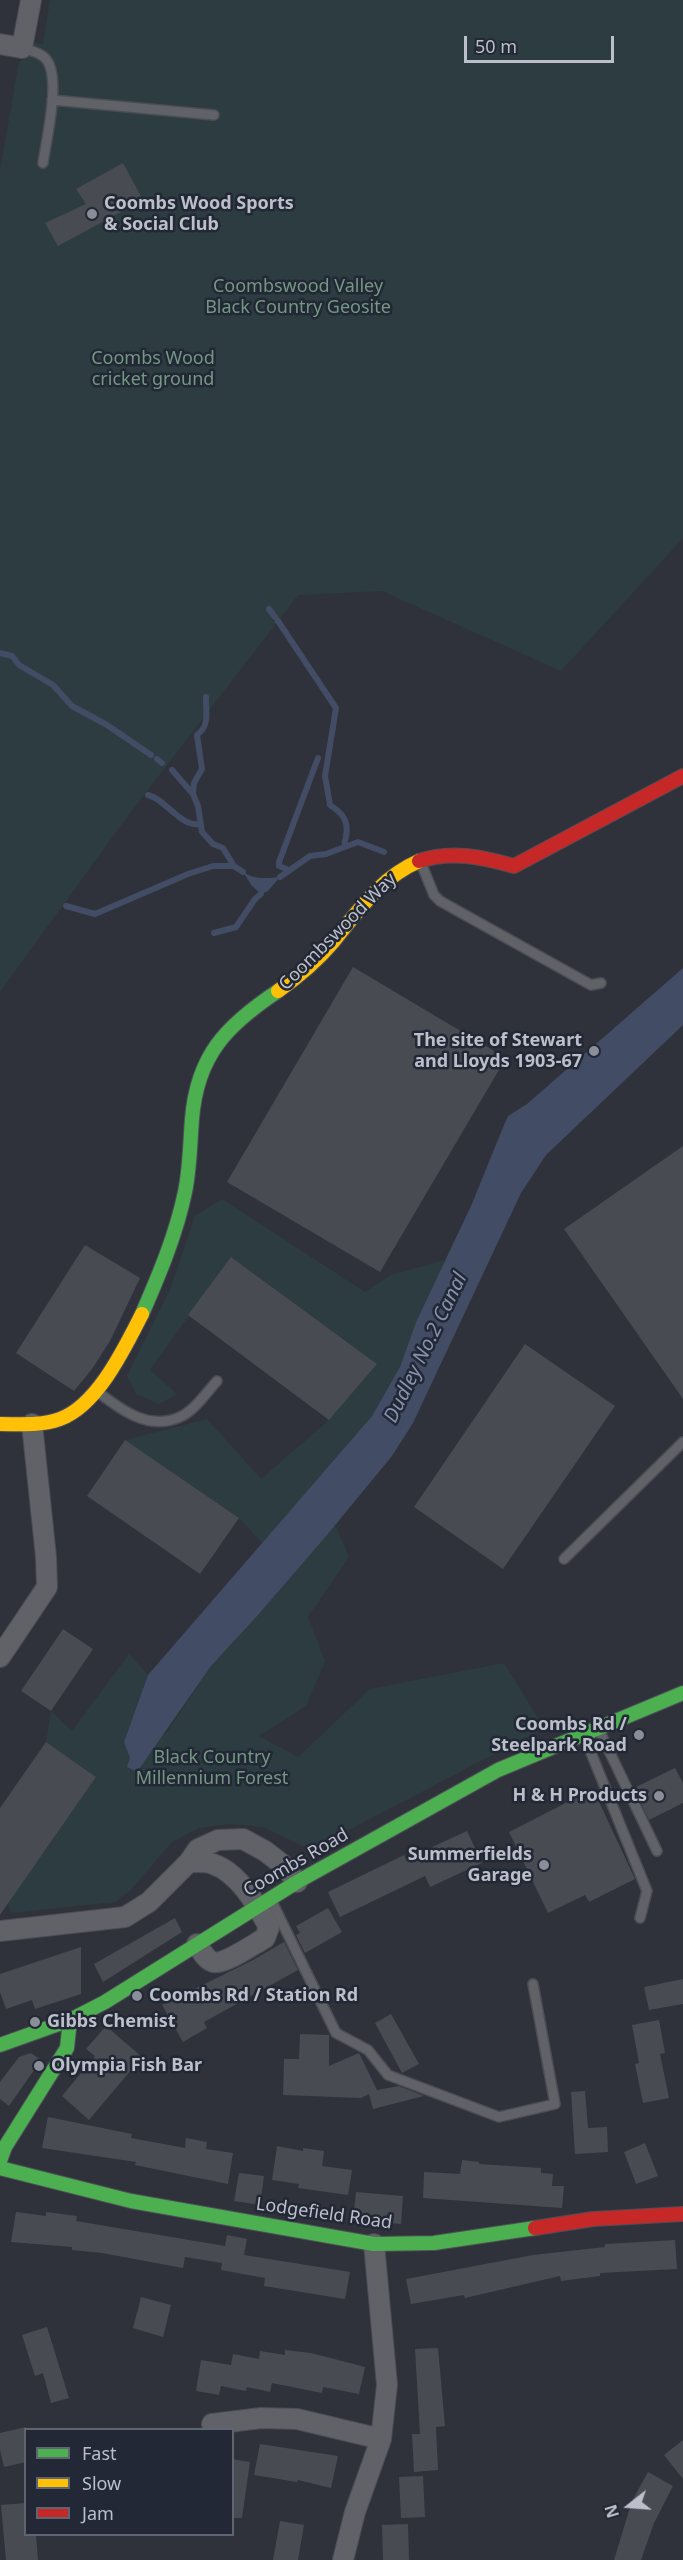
<!DOCTYPE html>
<html>
<head>
<meta charset="utf-8">
<style>
	body { margin:0 }
	#map { position:relative; width:683px; height:2560px; overflow:hidden; background:#2f323b; font-family:"Noto Sans",sans-serif }
	canvas { display:block }
	.legend { position:absolute; left:24px; top:2428px; width:210px; height:108px; box-sizing:border-box; background:#222835; border:2px solid #5f6471; margin:0; padding:8px 10px; list-style:none; font-size:18px; color:#bbbfca }
	.legend li { display:flex; align-items:center; gap:12px; height:30px }
	.legend b { width:30px; border:2px solid #5f6471 }
	.north { position:absolute; left:599px; top:2476px; width:60px; height:60px; -webkit-text-stroke:4px #222835; paint-order:stroke; rotate:253deg; font-size:16px; font-weight:700; line-height:24px; text-align:center; color:#bbbfca }
	.north::after { content:''; display:block; margin:auto; width:21px; height:27px; background:#bbbfca; clip-path:polygon(50% 0,100% 100%,50% 72%,0 100%) }
	.scale { position:absolute; left:464px; top:36px; width:150px; height:27px; box-sizing:border-box; border:3px solid #bbbfca; border-top:0; padding-left:8px; font-size:18px; line-height:21px; white-space:nowrap; color:#bbbfca; -webkit-text-stroke:4px #222835; paint-order:stroke }
</style>
</head>
<body>
<div id="map">
<canvas width="683" height="2560"></canvas>
<ul class="legend">
<li><b style="height:8px;background:#4caf50"></b>Fast</li>
<li><b style="height:8px;background:#ffc107"></b>Slow</li>
<li><b style="height:8px;background:#c62828"></b>Jam</li>
</ul>
<div class="north">N</div>
<div class="scale">50 m</div>
</div>
<script>
const ctx = document.querySelector('canvas').getContext('2d');
ctx.lineJoin = 'round';
function fill(path, color) {
  ctx.fillStyle = color;
  ctx.fill(path, 'evenodd');
}
function strokePath(path, color, width, dash) {
  ctx.strokeStyle = color;
  ctx.lineWidth = width;
  ctx.lineCap = dash ? 'butt' : 'round';
  ctx.setLineDash(dash || []);
  ctx.stroke(path);
}
function label(font, color, halo, rows, align = 'center') {
  ctx.font = font + ' "Noto Sans",sans-serif';
  ctx.lineWidth = 5;
  ctx.setLineDash([]);
  ctx.textBaseline = 'middle';
  ctx.strokeStyle = halo;
  ctx.fillStyle = color;
  for (const [text, x, y, turn = 0] of rows) {
    ctx.save();
    ctx.translate(x, y);
    ctx.rotate((+turn || 0) * Math.PI / 180);
    ctx.textAlign = isNaN(turn) ? turn : align;
    if (halo) ctx.strokeText(text, 0, 0);
    ctx.fillText(text, 0, 0);
    ctx.restore();
  }
}
fill(new Path2D(`
	M 50,0 L 683,0 L 683,538 L 561,671 L 382,591 L 298,595 L 127,817 L 0,992 L 0,170 L 19,62 L 24,59 L 28,42 L 43,44 Z
	M 222,1199 L 365,1292 L 391,1275 L 445,1260 L 416,1322 L 400,1367 L 372,1416 L 262,1543 L 239,1518 L 125,1440 L 207,1419 L 261,1479 L 329,1420 L 377,1364 L 231,1257 L 150,1370 L 177,1394 L 159,1404 L 136,1394 L 127,1375 L 171,1287 L 195,1216 Z
	M 335,1525 L 349,1557 L 308,1617 L 325,1661 L 306,1706 L 259,1736 L 298,1757 L 370,1689 L 504,1663 L 544,1728 L 322,1844 L 307,1848 L 263,1827 L 229,1824 L 199,1828 L 172,1842 L 130,1891 L 115,1902 L 11,1913 L 8,1903 L 96,1777 L 46,1742 L 51,1711 L 72,1731 L 129,1654 L 148,1675 L 124,1742 L 130,1758 L 167,1732 L 211,1666 L 258,1615 Z`), '#2d3c41');
fill(new Path2D(`
	M 243,872 C 255,880 267,878 280,877 L 268,891 L 261,894 L 252,886 Z
	M 683,968 L 683,1025 L 546,1155 L 521,1193 L 413,1423 L 392,1456 L 327,1535 L 258,1615 L 211,1666 L 137,1772 L 127,1767 L 130,1758 L 124,1742 L 148,1675 L 372,1416 L 400,1367 L 416,1322 L 471,1206 L 504,1125 L 508,1116 L 527,1104 Z`), '#424c64');
strokePath(new Path2D(`
	M 269,609 L 275,617
	M 278,621 L 336,708 L 325,776 L 330,805 C 342,813 349,820 346,836 C 345,845 343,837 346,846
	M 0,653 L 12,656 L 19,665 L 53,685 L 72,706 L 107,725 L 151,755
	M 157,759 L 162,763
	M 172,770 L 193,794 L 198,806 L 202,832 L 213,844 L 223,848 L 234,866 L 243,872
	M 193,794 L 194,783 L 202,769 L 197,735 C 211,724 205,712 206,697
	M 148,795 C 166,799 180,827 200,824
	M 289,870 L 279,866 L 279,862 L 318,758
	M 280,877 L 310,856 L 326,854 L 358,842 L 384,852
	M 66,906 L 95,914 L 188,874 L 213,866 L 234,866
	M 214,933 L 236,927 L 255,899 L 261,894`), '#424c64', 6);
fill(new Path2D(`
	M 123,163 L 143,200 L 58,246 L 45,223 L 86,204 L 76,189 Z
	M 353,967 L 506,1058 L 380,1272 L 227,1182 Z
	M 683,1146 L 683,1399 L 564,1229 Z
	M 85,1245 L 140,1278 L 110,1341 L 92,1369 L 74,1391 L 16,1353 Z
	M 231,1257 L 377,1364 L 329,1420 L 188,1315 Z
	M 525,1344 L 615,1406 L 503,1569 L 414,1507 Z
	M 125,1440 L 239,1518 L 200,1574 L 87,1496 Z
	M 63,1629 L 93,1649 L 51,1711 L 21,1691 Z
	M 46,1742 L 96,1777 L 0,1915 L 0,1808 Z
	M 675,1768 L 683,1783 L 683,1803 L 649,1820 L 634,1788 Z
	M 593,1789 L 635,1879 L 589,1902 L 585,1895 L 548,1913 L 509,1832 Z
	M 467,1831 L 482,1863 L 430,1887 L 425,1876 L 340,1917 L 328,1892 L 404,1855 L 406,1859 Z
	M 328,1908 L 342,1932 L 305,1953 L 296,1935 L 300,1933 L 296,1926 Z
	M 175,1918 L 182,1932 L 103,1982 L 94,1964 Z
	M 284,1942 L 298,1970 L 204,2022 L 207,2028 L 183,2042 L 162,2005 L 253,1960 Z
	M 81,1947 L 81,1994 L 35,2009 L 32,2000 L 6,2009 L 0,1992 L 0,1974 Z
	M 683,1979 L 683,2004 L 649,2010 L 644,1987 Z
	M 391,2014 L 419,2064 L 402,2073 L 375,2023 Z
	M 659,2020 L 665,2053 L 660,2054 L 669,2098 L 643,2103 L 635,2064 L 639,2063 L 632,2025 Z
	M 106,2026 L 142,2057 L 89,2120 L 62,2096 L 95,2056 L 86,2049 Z
	M 300,2034 L 329,2035 L 329,2066 L 359,2053 L 377,2090 L 399,2086 L 424,2096 L 373,2109 L 369,2094 L 361,2098 L 283,2095 L 284,2059 L 299,2059 Z
	M 31,2053 L 41,2060 L 9,2106 L 0,2099 L 0,2082 L 19,2057 Z
	M 585,2091 L 588,2128 L 607,2127 L 608,2152 L 575,2154 L 571,2092 Z
	M 48,2117 L 132,2134 L 131,2138 L 185,2148 L 186,2138 L 207,2142 L 206,2149 L 233,2153 L 228,2184 L 135,2165 L 136,2162 L 42,2148 Z
	M 645,2143 L 658,2176 L 636,2184 L 624,2152 Z
	M 277,2146 L 303,2151 L 303,2148 L 324,2151 L 322,2166 L 352,2170 L 348,2195 L 298,2188 L 299,2184 L 272,2180 Z
	M 462,2160 L 479,2162 L 479,2164 L 541,2168 L 541,2173 L 553,2174 L 552,2186 L 564,2186 L 562,2208 L 423,2198 L 424,2172 L 460,2174 Z
	M 239,2173 L 264,2176 L 260,2205 L 234,2201 Z
	M 356,2192 L 403,2196 L 401,2224 L 353,2220 Z
	M 16,2212 L 46,2216 L 46,2212 L 77,2216 L 76,2221 L 225,2246 L 227,2235 L 247,2239 L 244,2255 L 350,2272 L 345,2299 L 264,2286 L 265,2278 L 221,2270 L 222,2263 L 185,2257 L 183,2268 L 102,2253 L 72,2250 L 72,2247 L 11,2242 Z
	M 675,2240 L 677,2269 L 600,2273 L 600,2276 L 561,2281 L 560,2276 L 465,2298 L 464,2295 L 411,2304 L 406,2279 L 533,2255 L 605,2247 L 605,2244 Z
	M 141,2297 L 171,2305 L 163,2337 L 133,2328 Z
	M 47,2327 L 69,2398 L 51,2403 L 43,2373 L 35,2376 L 22,2335 Z
	M 438,2348 L 445,2426 L 436,2427 L 438,2470 L 414,2472 L 412,2434 L 420,2434 L 415,2349 Z
	M 285,2350 L 311,2353 L 365,2367 L 359,2394 L 323,2387 L 322,2393 L 272,2383 L 270,2392 L 247,2387 L 246,2391 L 221,2386 L 219,2395 L 196,2391 L 201,2360 L 231,2365 L 233,2354 L 259,2359 L 260,2351 L 285,2355 Z
	M 26,2427 L 26,2462 L 4,2467 L 0,2450 L 0,2433 Z
	M 683,2440 L 683,2479 L 664,2455 Z
	M 260,2444 L 338,2456 L 331,2488 L 298,2480 L 297,2482 L 254,2475 Z
	M 232,2459 L 250,2462 L 242,2518 L 232,2518 Z
	M 648,2472 L 673,2486 L 654,2523 L 641,2560 L 614,2560 L 632,2501 Z
	M 423,2476 L 425,2517 L 401,2518 L 399,2477 Z
	M 26,2503 L 26,2535 L 36,2535 L 38,2560 L 6,2560 L 1,2505 Z
	M 280,2521 L 304,2525 L 298,2560 L 273,2560 Z
	M 408,2524 L 409,2560 L 383,2560 L 382,2525 Z`), '#484b52');
const lane = new Path2D(`
	M 22,48 C 28,50 39,52 44,57 C 63,73 46,140 43,163
	M 52,100 L 214,115
	M 421,863 L 434,895 L 440,901 L 591,985 L 601,983
	M 98,1392 C 121,1410 149,1431 180,1417 C 194,1411 206,1393 217,1381
	M 564,1559 L 683,1442
	M 600,1732 L 657,1851
	M 585,1738 L 647,1891 L 640,1918
	M 273,1904 L 336,2033 L 368,2050 L 388,2075 L 499,2117 L 555,2104 L 533,1984`);
const street = new Path2D(`
	M 0,44 L 22,48 L 31,0
	M 0,1657 L 47,1587 L 46,1557 L 32,1424
	M 189,1862 C 197,1862 206,1861 213,1864 C 239,1873 256,1904 269,1927 L 265,1938 C 254,1944 224,1965 213,1962 C 205,1959 201,1950 197,1944
	M 0,1931 L 125,1917 L 149,1902 L 189,1862 L 198,1849 L 218,1840 L 243,1839 L 265,1851 L 283,1865 L 297,1882
	M 212,2424 L 261,2418 L 297,2419 L 381,2439
	M 343,2560 L 355,2512 L 381,2439 L 387,2385 L 374,2244`);
const fast = new Path2D(`
	M 142,1314 C 159,1275 176,1235 185,1192 C 190,1168 190,1144 192,1119 C 197,1055 227,1025 278,991
	M 0,2045 L 70,2020 L 105,2002 L 297,1882 L 498,1770 L 683,1693
	M 0,2161 L 5,2147 L 67,2048 L 70,2020
	M 0,2168 L 131,2201 L 374,2244 L 434,2243 L 535,2228`);
const slow = new Path2D(`
	M 278,991 C 298,977 317,961 333,942 C 359,910 380,878 419,861
	M 0,1424 C 20,1424 41,1426 60,1419 C 98,1405 125,1347 142,1314`);
const jam = new Path2D(`
	M 419,861 C 451,850 482,857 514,866 L 683,776
	M 535,2228 L 593,2219 L 683,2214`);
strokePath(lane, '#4b4d54', 12);
strokePath(street, '#4b4d54', 22);
strokePath(fast, '#4c4f57', 16);
strokePath(slow, '#4c4f57', 16);
strokePath(jam, '#4c4f57', 16);
strokePath(lane, '#606268', 9);
strokePath(street, '#606268', 20);
strokePath(fast, '#4caf50', 14);
strokePath(slow, '#ffc107', 14);
strokePath(jam, '#c62828', 14);
for (const [x, y, r, color] of [
	[92,214,6,"#8a8e98"],
	[594,1051,6,"#8a8e98"],
	[639,1735,6,"#8a8e98"],
	[659,1796,6,"#8a8e98"],
	[544,1865,6,"#8a8e98"],
	[137,1996,6,"#8a8e98"],
	[35,2022,6,"#8a8e98"],
	[39,2066,6,"#8a8e98"]
]) {
  const dot = new Path2D();
  dot.arc(x, y, r, 0, 2 * Math.PI);
  ctx.fillStyle = color;
  ctx.fill(dot);
  strokePath(dot, '#222835', 2);
}
label('bold 18px', '#bbbfca', '#222835', [
	["Coombs Wood Sports",104,204],
	["& Social Club",104,225],
	["The site of Stewart",582,1041,"right"],
	["and Lloyds 1903-67",582,1062,"right"],
	["Coombs Rd /",627,1725,"right"],
	["Steelpark Road",627,1746,"right"],
	["H & H Products",647,1796,"right"],
	["Summerfields",532,1855,"right"],
	["Garage",532,1876,"right"],
	["Coombs Rd / Station Rd",149,1996],
	["Gibbs Chemist",47,2022],
	["Olympia Fish Bar",51,2066]
], 'left');
label('18px', '#749881', '#222835', [
	["Coombswood Valley",298,287],
	["Black Country Geosite",298,308],
	["Coombs Wood",153,359],
	["cricket ground",153,380],
	["Black Country",212,1758],
	["Millennium Forest",212,1779]
]);
label('18px', '#bbbfca', '#222835', [
	["Coombswood Way",338,932,-45],
	["Coombs Road",296,1863,-30],
	["Lodgefield Road",324,2214,8]
]);
label('italic 20px', '#8692ad', '#222835', [
	["Dudley No.2 Canal",426,1348,-64]
]);
</script>
</body>
</html>
